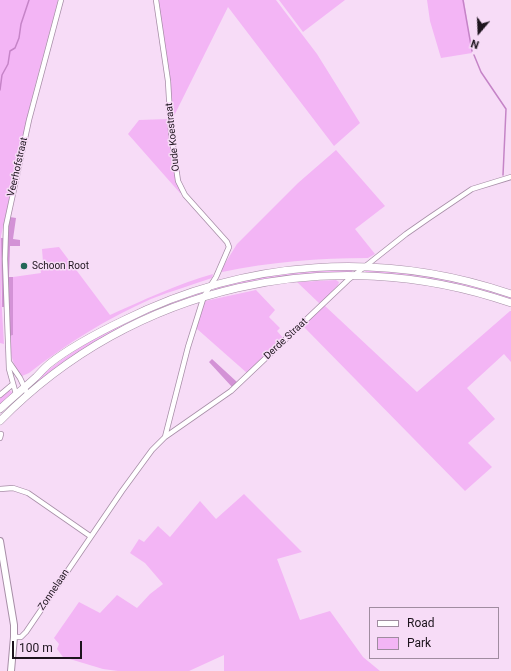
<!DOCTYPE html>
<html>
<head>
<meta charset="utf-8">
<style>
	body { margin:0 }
	#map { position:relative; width:511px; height:671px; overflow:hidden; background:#f7dcf7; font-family:Roboto,sans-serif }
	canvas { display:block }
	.legend { position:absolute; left:369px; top:607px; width:130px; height:52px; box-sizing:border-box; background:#f7dcf7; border:1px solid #a08ca0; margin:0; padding:5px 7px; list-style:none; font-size:12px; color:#1d141d }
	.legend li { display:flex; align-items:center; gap:8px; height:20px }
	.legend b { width:20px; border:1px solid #a08ca0 }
	.north { position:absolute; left:459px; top:12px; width:40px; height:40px; -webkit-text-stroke:3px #f7dcf7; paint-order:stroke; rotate:199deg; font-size:11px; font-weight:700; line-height:16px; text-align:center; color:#1d141d }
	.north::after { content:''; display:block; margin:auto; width:14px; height:18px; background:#1d141d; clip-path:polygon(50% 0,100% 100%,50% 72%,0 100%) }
	.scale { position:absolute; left:12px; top:641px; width:70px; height:18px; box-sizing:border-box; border:2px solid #1d141d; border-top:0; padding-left:5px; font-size:12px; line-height:14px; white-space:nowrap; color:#1d141d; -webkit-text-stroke:3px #f7dcf7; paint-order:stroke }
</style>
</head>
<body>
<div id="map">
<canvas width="511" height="671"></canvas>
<ul class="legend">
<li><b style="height:5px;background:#fff"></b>Road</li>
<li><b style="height:11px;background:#f3b5f5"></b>Park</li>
</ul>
<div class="north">N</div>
<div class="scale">100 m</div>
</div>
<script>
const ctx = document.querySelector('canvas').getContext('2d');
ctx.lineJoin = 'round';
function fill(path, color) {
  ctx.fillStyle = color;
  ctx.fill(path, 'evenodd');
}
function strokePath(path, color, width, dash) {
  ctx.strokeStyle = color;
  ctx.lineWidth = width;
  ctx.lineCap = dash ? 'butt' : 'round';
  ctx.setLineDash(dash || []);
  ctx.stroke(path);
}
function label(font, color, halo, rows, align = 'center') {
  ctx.font = font + ' Roboto,sans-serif';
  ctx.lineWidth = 3;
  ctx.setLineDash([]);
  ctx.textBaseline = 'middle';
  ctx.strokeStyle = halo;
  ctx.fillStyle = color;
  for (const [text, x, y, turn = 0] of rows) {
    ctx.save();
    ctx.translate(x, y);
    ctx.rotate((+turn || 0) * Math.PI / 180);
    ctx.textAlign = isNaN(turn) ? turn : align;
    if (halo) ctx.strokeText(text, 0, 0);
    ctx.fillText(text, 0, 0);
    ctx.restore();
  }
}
fill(new Path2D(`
	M 0,0 L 58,0 L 31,101 L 1,236 L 1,294 L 4,344 L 0,343 Z
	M 158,0 L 276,0 L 317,54 L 360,123 L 334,146 L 228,7 L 172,120 Z
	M 279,0 L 345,0 L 303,32 Z
	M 427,0 L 464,0 L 472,53 L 441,58 L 430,21 Z
	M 169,119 L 182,193 L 180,193 L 128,134 L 139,120 Z
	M 336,150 L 385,206 L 355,229 L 375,254 L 368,258 C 319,258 270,262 222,272 L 221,270 L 237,244 L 298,183 Z
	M 59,247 L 110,315 C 144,300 177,284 213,274 L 212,278 C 192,285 171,291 151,299 C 108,318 66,344 29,373 L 22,376 C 10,361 11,354 10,336 L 13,335 L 13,277 L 41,273 L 39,262 L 43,262 L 42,249 Z
	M 367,268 L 443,278 L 511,296 L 511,301 C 464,285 417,276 367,273 L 365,271 Z
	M 307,270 L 353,270 L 351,273 C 305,273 260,279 216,291 L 213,289 L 213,288 L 233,282 Z
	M 336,280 L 339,282 L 338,285 L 320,304 L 297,282 Z
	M 256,290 L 275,310 L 269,317 L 280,328 L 277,331 L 284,339 L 247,373 L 196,328 L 205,301 Z
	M 202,291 L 202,295 L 163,309 L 122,328 L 81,352 L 28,390 L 28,387 C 67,352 113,325 161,305 C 175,299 189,296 202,291 Z
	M 324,305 L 417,392 L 510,311 L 511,311 L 511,362 L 504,354 L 467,388 L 495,419 L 468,443 L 492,467 L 465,491 L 303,326 Z
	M 9,390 L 12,392 L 11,396 L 0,407 L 0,397 Z
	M 244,494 L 302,552 L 277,559 L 300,620 L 330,611 L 363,657 L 380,671 L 224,671 L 224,655 L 189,671 L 118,671 L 103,669 L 63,657 L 57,649 L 59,644 L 54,638 L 79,602 L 100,613 L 117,595 L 137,608 L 150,594 L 163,584 L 145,563 L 130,553 L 139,539 L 144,542 L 158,526 L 170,537 L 200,501 L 216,519 Z`), '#f3b5f5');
fill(new Path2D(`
	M 10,217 L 16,218 L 13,239 L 20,240 L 20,246 L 10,246 L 9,277 L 13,277 L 13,335 L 10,336 L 8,307 L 2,307 L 1,238 L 7,238 Z
	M 212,359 L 237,382 L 232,387 L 209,362 Z`), '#d392d6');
strokePath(new Path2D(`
	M 463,0 L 472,51
	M 474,55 L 481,72 L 506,109 L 503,175
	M 0,90 L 2,75 L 8,64 L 10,51 L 15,48 L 19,38 L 21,24 L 29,0`), '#c584c7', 1.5);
const street = new Path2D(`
	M 156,0 L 168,81 L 171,132 L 178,181 L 185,195 L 227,242 L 229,247 L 216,277 L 204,296 L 188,347 L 165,437
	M 9,362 L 20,378 L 28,395
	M 16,394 L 9,369 L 5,259 L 6,226 L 29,120 L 61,0
	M 0,395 L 13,384
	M 0,438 L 1,434
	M 0,489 L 13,488 L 28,493 L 90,536
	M 14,637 L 21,637 L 26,632 L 122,491 L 152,450 L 165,437 L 231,391 L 348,280 L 406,234 L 429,218 L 472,189 L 511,177`);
const secondary = new Path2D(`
	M 0,541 L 14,625 L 14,637 L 11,671`);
const primary = new Path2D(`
	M 0,409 C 12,398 24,388 36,377 C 40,373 44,368 49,364 C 70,347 99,332 124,320 C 246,259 382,250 511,294
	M 0,421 C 133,285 332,241 511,303`);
strokePath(street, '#a78ea7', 6);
strokePath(secondary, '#a78ea7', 8);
strokePath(primary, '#a78ea7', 8);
strokePath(street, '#fff', 4.5);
strokePath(secondary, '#fff', 6);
strokePath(primary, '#fff', 7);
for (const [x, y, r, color] of [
	[24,266,4,"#246758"]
]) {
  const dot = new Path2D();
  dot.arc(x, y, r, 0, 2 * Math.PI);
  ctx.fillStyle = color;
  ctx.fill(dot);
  strokePath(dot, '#f7dcf7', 1.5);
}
label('10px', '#1d141d', '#f7dcf7', [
	["Oude Koestraat",173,137,-96],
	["Veerhofstraat",18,167,-77],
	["Derde Straat",286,339,-43],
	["Zonnelaan",54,590,-56]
]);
label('10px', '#1d141d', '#f7dcf7', [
	["Schoon Root",32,266]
], 'left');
</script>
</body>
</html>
